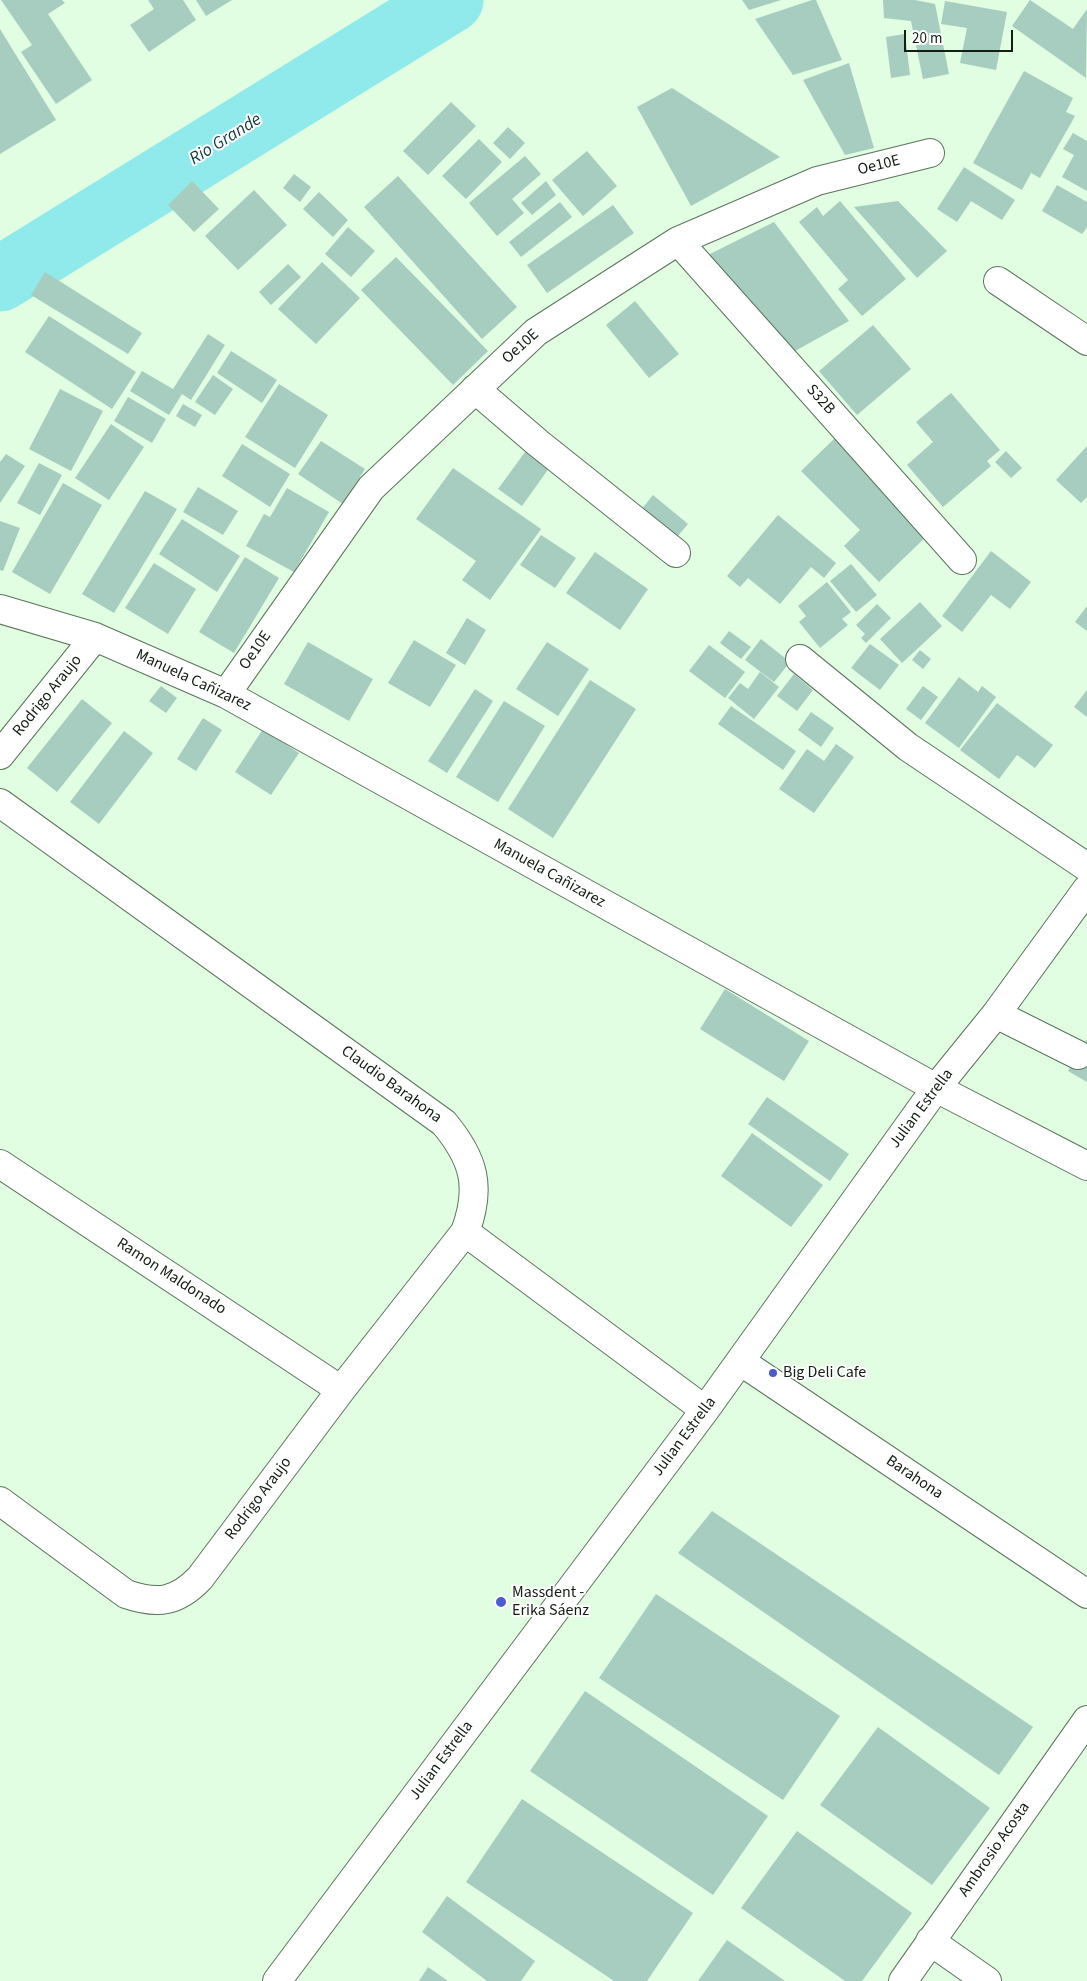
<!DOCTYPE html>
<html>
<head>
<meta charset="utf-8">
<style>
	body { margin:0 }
	#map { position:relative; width:1087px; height:1981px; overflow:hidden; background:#e1fde2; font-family:"Source Sans 3",sans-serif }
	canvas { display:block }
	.scale { position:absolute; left:904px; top:30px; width:109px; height:22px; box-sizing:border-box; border:2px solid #131d13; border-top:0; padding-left:6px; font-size:15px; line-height:18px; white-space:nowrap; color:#131d13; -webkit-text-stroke:4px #fff; paint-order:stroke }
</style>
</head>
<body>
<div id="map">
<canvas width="1087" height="1981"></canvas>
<div class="scale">20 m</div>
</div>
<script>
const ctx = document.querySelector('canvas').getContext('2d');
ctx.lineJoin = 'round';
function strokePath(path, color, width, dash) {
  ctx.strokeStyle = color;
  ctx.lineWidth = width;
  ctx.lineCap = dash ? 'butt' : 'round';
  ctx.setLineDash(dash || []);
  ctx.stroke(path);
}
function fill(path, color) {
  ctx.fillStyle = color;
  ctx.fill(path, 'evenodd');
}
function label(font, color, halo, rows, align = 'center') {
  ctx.font = font + ' "Source Sans 3",sans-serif';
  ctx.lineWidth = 4;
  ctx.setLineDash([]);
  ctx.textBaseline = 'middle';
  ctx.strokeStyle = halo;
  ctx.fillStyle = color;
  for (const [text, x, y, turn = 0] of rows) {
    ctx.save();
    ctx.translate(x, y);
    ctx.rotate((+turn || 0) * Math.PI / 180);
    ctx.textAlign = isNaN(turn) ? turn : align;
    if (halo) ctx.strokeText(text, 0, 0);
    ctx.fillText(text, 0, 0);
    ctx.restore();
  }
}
strokePath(new Path2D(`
	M 0,279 L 451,0`), '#90eaeb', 65);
fill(new Path2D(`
	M 1,0 L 62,0 L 65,3 L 48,14 L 92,80 L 56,104 L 21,52 L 32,45 Z
	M 148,0 L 183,0 L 196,20 L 149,52 L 130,25 L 154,9 Z
	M 196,0 L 232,0 L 206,16 Z
	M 742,0 L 781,0 L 749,10 Z
	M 812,0 L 816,0 L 842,60 L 793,75 L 755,19 Z
	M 883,0 L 915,0 L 935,4 L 949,74 L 923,79 L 911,21 L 884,18 Z
	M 1030,0 L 1073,29 L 1087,9 L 1086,78 L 1012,26 Z
	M 945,1 L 1007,12 L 996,70 L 960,63 L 967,28 L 941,24 Z
	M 0,29 L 56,120 L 0,154 Z
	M 905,34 L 910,75 L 891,78 L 886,37 Z
	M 849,63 L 874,148 L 845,155 L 803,80 Z
	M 1024,71 L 1073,98 L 1066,112 L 1075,116 L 1040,178 L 1031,173 L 1022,190 L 973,163 Z
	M 672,88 L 780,157 L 691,206 L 637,107 Z
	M 451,102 L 476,126 L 428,175 L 403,151 Z
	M 508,127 L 525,143 L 510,159 L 493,143 Z
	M 1073,133 L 1087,141 L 1087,191 L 1062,177 L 1074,155 L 1063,149 Z
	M 479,139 L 502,162 L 466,199 L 442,176 Z
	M 587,151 L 617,186 L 583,216 L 552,180 Z
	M 525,156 L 541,174 L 512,199 L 524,213 L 497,236 L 469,203 Z
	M 964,167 L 1015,200 L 1002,220 L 971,201 L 957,222 L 937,209 Z
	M 294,174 L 311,187 L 300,202 L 283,188 Z
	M 398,176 L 517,307 L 482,339 L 364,207 Z
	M 192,181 L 219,209 L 194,232 L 168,205 Z
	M 546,181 L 556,195 L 532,215 L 521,203 Z
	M 1057,185 L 1087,202 L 1087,227 L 1082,234 L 1042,211 Z
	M 254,190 L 287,225 L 238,270 L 205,236 Z
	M 319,192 L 348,220 L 333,237 L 303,209 Z
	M 840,201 L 906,279 L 862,316 L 838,289 L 848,280 L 799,222 L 817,207 L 823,216 Z
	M 898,201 L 947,251 L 917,278 L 854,207 Z
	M 560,202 L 572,217 L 521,257 L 509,242 Z
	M 613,205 L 634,233 L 547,293 L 527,265 Z
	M 774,222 L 849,321 L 795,351 L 704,257 Z
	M 348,227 L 375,251 L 351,277 L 325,254 Z
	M 396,257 L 488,351 L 453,385 L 361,290 Z
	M 322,262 L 360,298 L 316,344 L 278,309 Z
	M 288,264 L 301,277 L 271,305 L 259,292 Z
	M 45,272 L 142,333 L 128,354 L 31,295 Z
	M 635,301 L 679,354 L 649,378 L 606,325 Z
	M 49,316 L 136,372 L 112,409 L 25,352 Z
	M 873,325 L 911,369 L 857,415 L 819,371 Z
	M 208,334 L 225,345 L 191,400 L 182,394 L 169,415 L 130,391 L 142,371 L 173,389 Z
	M 231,351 L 277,380 L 262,403 L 217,373 Z
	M 213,375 L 233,389 L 215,415 L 195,402 Z
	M 279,384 L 328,415 L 295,468 L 245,437 Z
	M 60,389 L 103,411 L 71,471 L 29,449 Z
	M 951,393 L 1000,450 L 987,461 L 991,466 L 943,507 L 907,465 L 933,442 L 916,422 Z
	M 128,397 L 166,419 L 152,443 L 114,421 Z
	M 183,404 L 202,415 L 195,427 L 176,416 Z
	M 111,424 L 144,447 L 109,500 L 75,478 Z
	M 835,438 L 930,533 L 879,582 L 844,546 L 860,530 L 801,471 Z
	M 321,441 L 365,469 L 343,504 L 298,474 Z
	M 242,444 L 290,474 L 270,507 L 222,476 Z
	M 1087,446 L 1087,497 L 1081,503 L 1056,480 Z
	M 528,448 L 552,464 L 522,506 L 498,489 Z
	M 1006,451 L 1022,468 L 1011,478 L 995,462 Z
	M 6,454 L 25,466 L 0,503 L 0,462 Z
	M 39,463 L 62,475 L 40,515 L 17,503 Z
	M 453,468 L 541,529 L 490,600 L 462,580 L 476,561 L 416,519 Z
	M 63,483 L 102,505 L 50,594 L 12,572 Z
	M 198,487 L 238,511 L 223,535 L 183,512 Z
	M 287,488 L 329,512 L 294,572 L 246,546 L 264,514 L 270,517 Z
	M 145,491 L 177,509 L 114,613 L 82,594 Z
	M 653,495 L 688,524 L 671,544 L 637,515 Z
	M 778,515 L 836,563 L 824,578 L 811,567 L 780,604 L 748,578 L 740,587 L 727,576 Z
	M 182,519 L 240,556 L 217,592 L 159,554 Z
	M 0,521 L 20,528 L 3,571 L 0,570 Z
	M 541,535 L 576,558 L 555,588 L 520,565 Z
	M 991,551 L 1031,582 L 1010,609 L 991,595 L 962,632 L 942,616 Z
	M 595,552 L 648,589 L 620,630 L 566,593 Z
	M 245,557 L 279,578 L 234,653 L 199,632 Z
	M 154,563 L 196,589 L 168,634 L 125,608 Z
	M 851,564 L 877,595 L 856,612 L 830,581 Z
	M 827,582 L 851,612 L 842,619 L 848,625 L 820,648 L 799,622 L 806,616 L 798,606 Z
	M 920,602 L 942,626 L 902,663 L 880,639 Z
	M 877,604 L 891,618 L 866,643 L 861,638 L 865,634 L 856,625 Z
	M 1087,606 L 1087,631 L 1075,622 Z
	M 467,618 L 486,630 L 465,665 L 446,653 Z
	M 729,631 L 751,647 L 741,659 L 720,643 Z
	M 761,639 L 790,662 L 774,682 L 745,660 Z
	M 414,640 L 456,665 L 430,707 L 388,683 Z
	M 308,642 L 373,679 L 349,721 L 284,684 Z
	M 547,642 L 589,669 L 558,716 L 516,689 Z
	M 870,644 L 899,665 L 880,690 L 851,668 Z
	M 709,645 L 745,672 L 725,698 L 689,671 Z
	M 920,650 L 931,659 L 923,669 L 912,660 Z
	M 760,672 L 779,687 L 754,719 L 728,698 L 740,683 L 748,689 Z
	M 794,674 L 813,690 L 797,711 L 777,696 Z
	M 959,677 L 978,692 L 982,686 L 996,697 L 959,748 L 925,723 Z
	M 590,680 L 636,709 L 553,838 L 508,809 Z
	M 161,686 L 177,698 L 166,713 L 149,701 Z
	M 923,686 L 938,697 L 921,720 L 906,709 Z
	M 475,689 L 493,701 L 447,773 L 428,761 Z
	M 1087,690 L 1087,717 L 1074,707 Z
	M 82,699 L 112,723 L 57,792 L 27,768 Z
	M 504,701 L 545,726 L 498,802 L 456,777 Z
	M 997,703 L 1053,745 L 1035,768 L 1017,755 L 999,779 L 960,750 Z
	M 731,706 L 796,751 L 783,770 L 718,724 Z
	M 811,712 L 834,728 L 821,747 L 798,730 Z
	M 203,718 L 222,730 L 196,771 L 177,759 Z
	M 263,729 L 299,753 L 271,795 L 235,772 Z
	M 124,731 L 153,753 L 99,824 L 70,802 Z
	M 836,744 L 854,757 L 814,813 L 779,789 L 807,749 L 824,761 Z
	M 725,989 L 809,1041 L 784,1081 L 700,1029 Z
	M 1087,1039 L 1087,1082 L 1068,1071 Z
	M 767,1097 L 849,1154 L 830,1181 L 748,1124 Z
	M 752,1133 L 823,1185 L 791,1227 L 721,1176 Z
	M 712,1511 L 1033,1727 L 999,1775 L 678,1553 Z
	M 656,1594 L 840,1716 L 783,1800 L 599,1678 Z
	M 585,1691 L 768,1816 L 713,1895 L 530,1771 Z
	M 878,1727 L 990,1808 L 932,1885 L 820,1805 Z
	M 522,1799 L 693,1913 L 647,1981 L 614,1981 L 466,1882 Z
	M 797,1831 L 912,1913 L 862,1981 L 845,1981 L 741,1908 Z
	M 447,1896 L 535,1961 L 521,1981 L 487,1981 L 422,1932 Z
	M 727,1940 L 785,1981 L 698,1981 Z
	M 428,1967 L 448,1981 L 419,1981 Z`), '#a6cdbf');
const minor = new Path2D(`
	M 678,241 L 962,560
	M 998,281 L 1087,341
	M 475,389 L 538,443 L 676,553
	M 0,609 L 95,637 L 226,694 L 936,1088 L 1087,1166
	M 800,659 L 908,747 L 1087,867
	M 226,694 L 371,488 L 536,332 L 678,241 L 817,181 L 930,153
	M 0,755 L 95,637
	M 0,803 L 444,1123 C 474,1159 482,1187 465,1232 L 705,1410
	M 996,1014 L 1078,1055
	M 0,1164 L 341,1390
	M 740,1361 L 1087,1594
	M 0,1501 L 126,1594 C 158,1605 177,1602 200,1578 L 341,1390 L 465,1232
	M 930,1941 L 987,1981
	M 277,1981 L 705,1410 L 936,1088 L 996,1014 L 1087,889
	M 903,1981 L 1087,1720`);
strokePath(minor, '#5b745c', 30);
strokePath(minor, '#fff', 28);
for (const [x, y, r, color] of [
	[773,1373,5,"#4b5bd0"],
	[501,1602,6,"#4b5bd0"]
]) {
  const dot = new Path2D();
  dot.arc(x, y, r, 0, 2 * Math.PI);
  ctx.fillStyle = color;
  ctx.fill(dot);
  strokePath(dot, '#fff', 2);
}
label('16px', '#131d13', '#fff', [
	["Oe10E",879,166,-14],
	["Oe10E",521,347,-42],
	["S32B",820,400,48],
	["Oe10E",256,651,-55],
	["Manuela Cañizarez",193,681,25],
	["Rodrigo Araujo",48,696,-51],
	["Manuela Cañizarez",549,874,29],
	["Claudio Barahona",391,1085,36],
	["Julian Estrella",922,1109,-53],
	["Ramon Maldonado",171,1277,33],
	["Julian Estrella",685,1437,-53],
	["Barahona",914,1478,34],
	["Rodrigo Araujo",259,1499,-53],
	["Julian Estrella",442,1761,-53],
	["Ambrosio Acosta",995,1850,-55]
]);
label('16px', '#131d13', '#fff', [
	["Big Deli Cafe",783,1373],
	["Massdent -",512,1593],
	["Erika Sáenz",512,1611]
], 'left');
label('italic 18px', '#113d3d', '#fff', [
	["Rio Grande",226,140,-32]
]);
</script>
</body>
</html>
